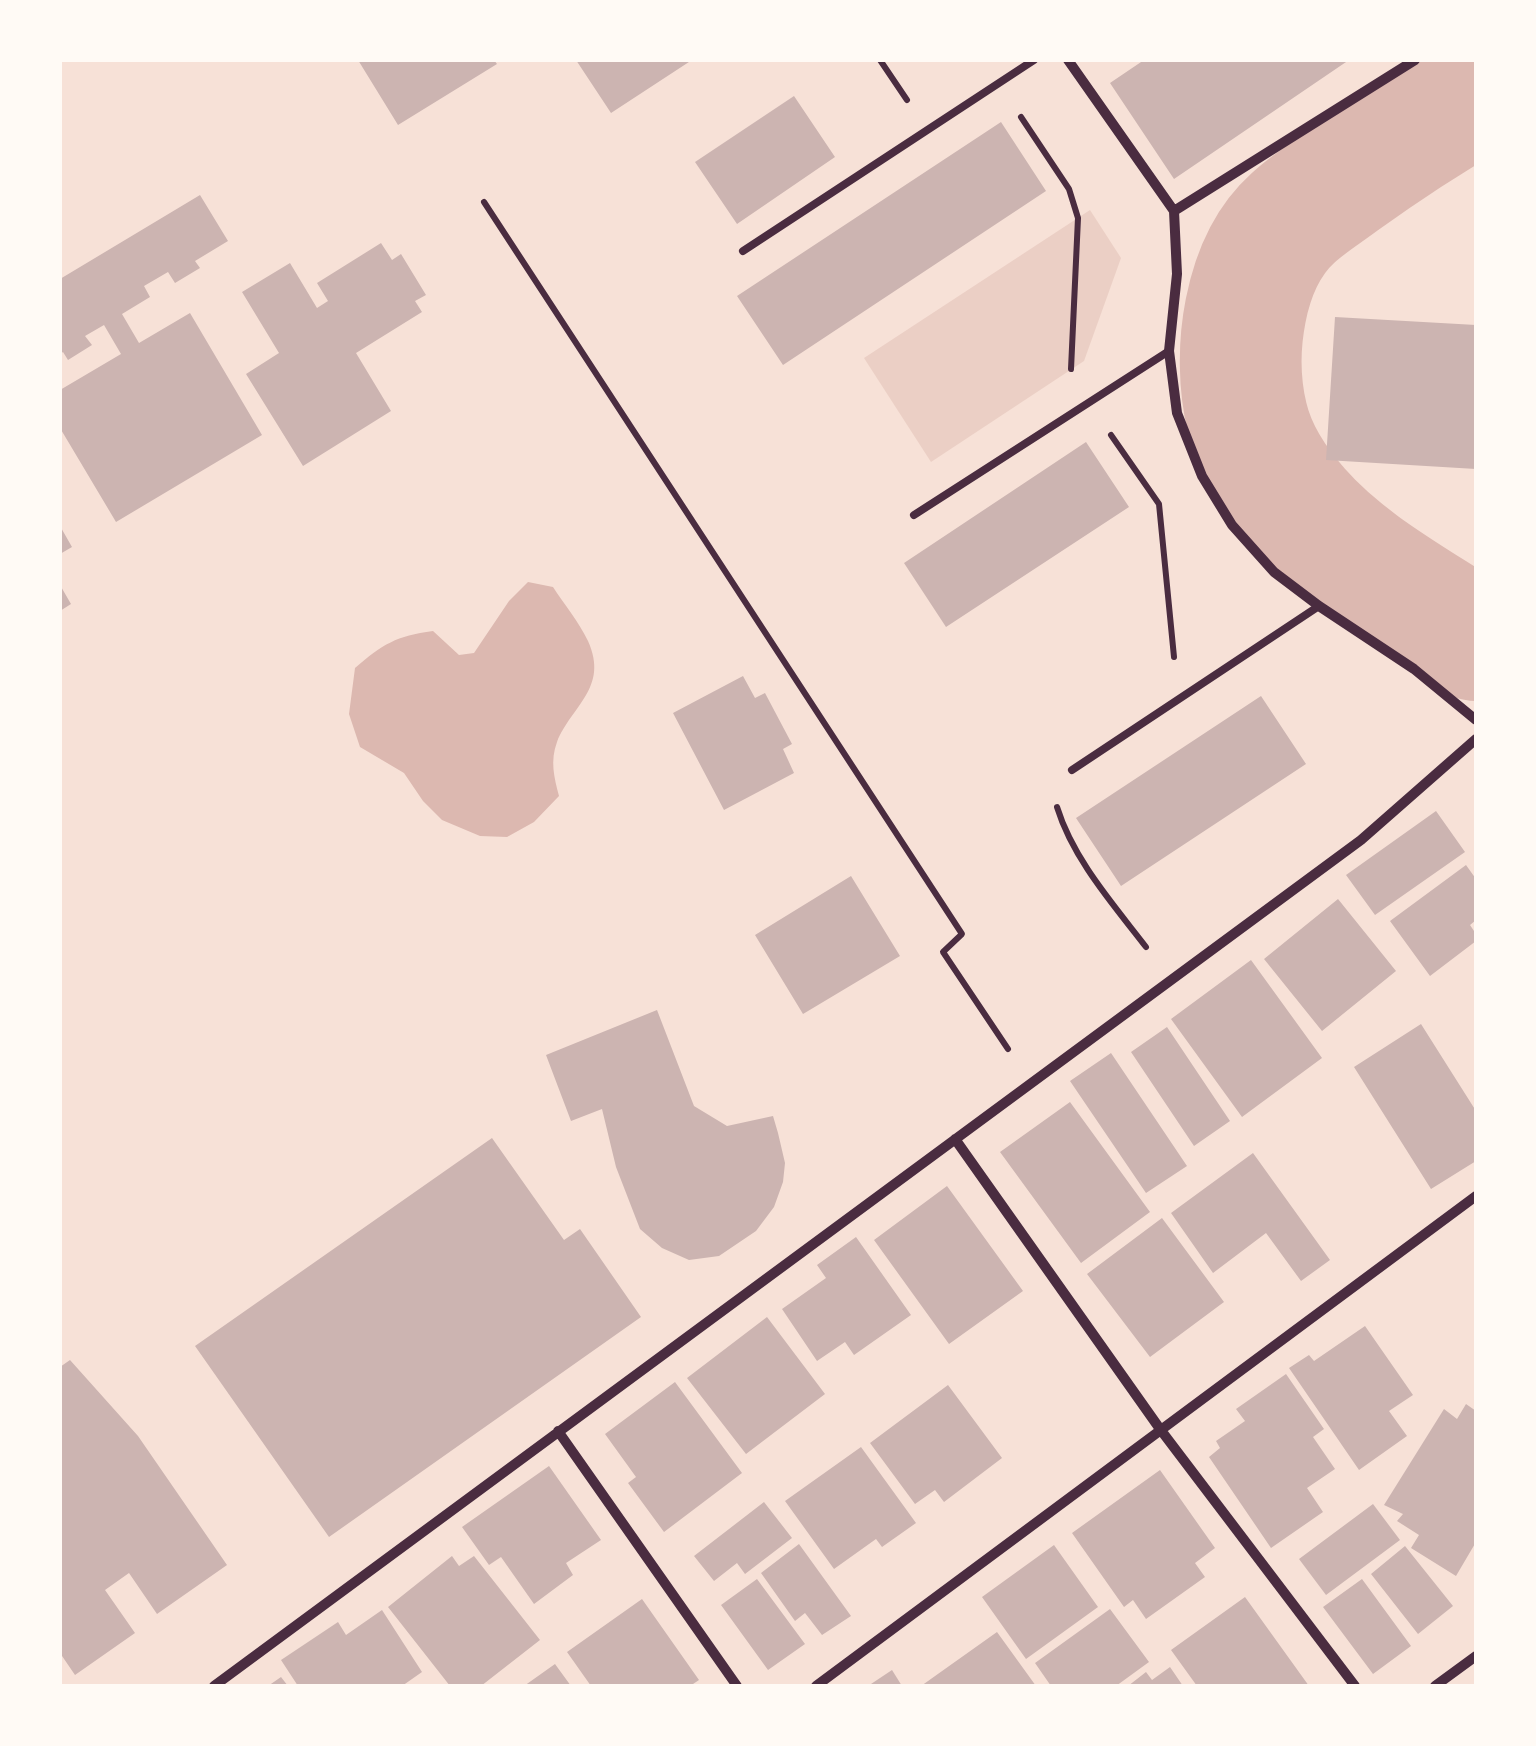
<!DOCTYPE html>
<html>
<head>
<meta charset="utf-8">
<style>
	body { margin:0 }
	#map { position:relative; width:1536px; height:1746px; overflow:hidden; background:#f7e1d7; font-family:"Crimson Pro",serif }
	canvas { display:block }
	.frame { position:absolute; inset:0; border:62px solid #fffaf5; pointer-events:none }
</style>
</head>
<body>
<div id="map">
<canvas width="1536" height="1746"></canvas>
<div class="frame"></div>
</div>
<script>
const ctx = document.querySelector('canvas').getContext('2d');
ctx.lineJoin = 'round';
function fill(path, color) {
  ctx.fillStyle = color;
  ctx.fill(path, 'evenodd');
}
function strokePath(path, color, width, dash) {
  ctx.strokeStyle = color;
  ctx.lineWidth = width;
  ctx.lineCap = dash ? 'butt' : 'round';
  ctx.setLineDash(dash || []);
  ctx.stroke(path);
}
fill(new Path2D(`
	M 1090,210 L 1121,258 L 1084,361 L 931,462 L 864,358 Z`), '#ebcfc5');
fill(new Path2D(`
	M 528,582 L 553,587 C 564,604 579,622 588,641 C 609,688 572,705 557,742 C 550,761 554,777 559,796 L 534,822 L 507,837 L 480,836 L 442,820 L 423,801 L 404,773 L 360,747 L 349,714 L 355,668 C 383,644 396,636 433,631 L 459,655 L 474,653 L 509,601 Z`), '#dcb8b0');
strokePath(new Path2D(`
	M 1476,94 C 1429,121 1386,149 1342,181 C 1326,193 1308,204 1293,218 C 1243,263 1232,354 1247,417 C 1255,452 1276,483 1299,509 C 1347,564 1416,600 1476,640`), '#dcb8b0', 122);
fill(new Path2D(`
	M 358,60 L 494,60 L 497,64 L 398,125 Z
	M 576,60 L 692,60 L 611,113 Z
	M 1144,60 L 1349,60 L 1174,179 L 1110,83 Z
	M 794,96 L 835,157 L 737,224 L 695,162 Z
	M 1001,122 L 1046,191 L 783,365 L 737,296 Z
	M 200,195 L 228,241 L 195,261 L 200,268 L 175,283 L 168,272 L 144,286 L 150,297 L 122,314 L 139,343 L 190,313 L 262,435 L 116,522 L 60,428 L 60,390 L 121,354 L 104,325 L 85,336 L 92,345 L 68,360 L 63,352 L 60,354 L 60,279 Z
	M 381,243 L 392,260 L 401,254 L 426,295 L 415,301 L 422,312 L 356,353 L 391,411 L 303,466 L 246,374 L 279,353 L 242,292 L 290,263 L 317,308 L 328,301 L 317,283 Z
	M 1335,317 L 1476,325 L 1476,469 L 1326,460 Z
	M 1086,442 L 1129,507 L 946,627 L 904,563 Z
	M 60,526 L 72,547 L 60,554 Z
	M 60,585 L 71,604 L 60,611 Z
	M 743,676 L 755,698 L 765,693 L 792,744 L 783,749 L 794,773 L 724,810 L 673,713 Z
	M 1261,696 L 1306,764 L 1121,886 L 1076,818 Z
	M 1436,811 L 1465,852 L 1375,915 L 1346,875 Z
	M 1466,865 L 1476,879 L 1476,920 L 1470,925 L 1476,934 L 1476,941 L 1430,976 L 1390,921 Z
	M 851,876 L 900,956 L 803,1014 L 755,935 Z
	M 1338,899 L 1396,971 L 1322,1031 L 1264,959 Z
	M 1251,960 L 1322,1058 L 1242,1117 L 1171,1019 Z
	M 657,1010 L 694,1106 L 727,1126 L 773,1116 L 778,1133 L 785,1163 L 783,1182 L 774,1207 L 756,1231 L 719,1256 L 689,1260 L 662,1248 L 640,1229 L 616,1167 L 602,1109 L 571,1121 L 546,1055 Z
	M 1421,1024 L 1476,1111 L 1476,1161 L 1431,1189 L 1354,1067 Z
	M 1167,1027 L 1230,1121 L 1194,1146 L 1131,1052 Z
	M 1111,1053 L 1187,1166 L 1146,1193 L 1070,1081 Z
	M 1070,1102 L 1150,1212 L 1081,1263 L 1000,1152 Z
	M 492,1138 L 564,1240 L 580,1229 L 641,1317 L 329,1537 L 195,1346 Z
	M 1253,1153 L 1330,1260 L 1301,1281 L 1266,1233 L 1213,1273 L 1171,1213 Z
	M 947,1186 L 1023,1291 L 949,1344 L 874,1240 Z
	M 1162,1218 L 1224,1302 L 1150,1357 L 1087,1274 Z
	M 856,1237 L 911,1315 L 854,1355 L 845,1342 L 817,1361 L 782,1309 L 826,1278 L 817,1265 Z
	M 767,1317 L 825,1394 L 746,1454 L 687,1378 Z
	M 1365,1326 L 1413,1395 L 1389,1411 L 1407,1436 L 1359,1470 L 1289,1368 L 1309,1355 L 1314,1361 Z
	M 70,1360 L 138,1436 L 227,1565 L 157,1614 L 129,1573 L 105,1590 L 135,1633 L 75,1675 L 60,1653 L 60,1367 Z
	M 1286,1374 L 1324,1429 L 1313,1437 L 1335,1469 L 1307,1488 L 1323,1512 L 1271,1548 L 1209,1457 L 1220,1448 L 1216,1441 L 1245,1421 L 1236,1409 Z
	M 675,1382 L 742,1473 L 664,1532 L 628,1483 L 636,1477 L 605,1434 Z
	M 948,1385 L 1002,1458 L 944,1502 L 935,1490 L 915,1504 L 870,1443 Z
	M 1466,1404 L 1476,1411 L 1476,1542 L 1456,1576 L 1411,1548 L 1419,1535 L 1397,1521 L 1403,1514 L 1384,1505 L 1444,1409 L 1457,1419 Z
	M 861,1447 L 916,1523 L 882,1547 L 876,1539 L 834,1569 L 785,1501 Z
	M 549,1466 L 601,1540 L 566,1563 L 573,1575 L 534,1604 L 501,1557 L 489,1565 L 462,1527 Z
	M 1160,1470 L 1215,1548 L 1195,1563 L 1205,1577 L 1146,1619 L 1133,1600 L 1124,1607 L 1072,1533 Z
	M 764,1502 L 792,1538 L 745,1574 L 737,1563 L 714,1581 L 694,1556 Z
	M 1373,1504 L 1400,1540 L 1326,1595 L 1299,1559 Z
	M 799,1544 L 851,1616 L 822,1635 L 805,1613 L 795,1621 L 761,1573 Z
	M 1054,1545 L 1098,1607 L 1026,1659 L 982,1597 Z
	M 1405,1546 L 1453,1606 L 1418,1634 L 1371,1574 Z
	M 452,1556 L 459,1566 L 474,1556 L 540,1640 L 481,1686 L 450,1686 L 388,1607 Z
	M 757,1579 L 805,1644 L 768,1670 L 721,1605 Z
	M 1362,1579 L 1411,1646 L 1373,1674 L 1323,1607 Z
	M 1245,1597 L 1309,1686 L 1197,1686 L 1171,1650 Z
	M 642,1599 L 699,1680 L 690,1686 L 591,1686 L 567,1652 Z
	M 1110,1609 L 1149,1662 L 1116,1686 L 1051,1686 L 1035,1663 Z
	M 382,1610 L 422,1672 L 402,1686 L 298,1686 L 281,1660 L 338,1622 L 346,1635 Z
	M 997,1632 L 1036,1686 L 921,1686 Z
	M 555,1664 L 571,1686 L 524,1686 Z
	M 1170,1667 L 1183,1686 L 1128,1686 L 1146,1672 L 1152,1680 Z
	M 892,1670 L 902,1686 L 868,1686 Z
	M 281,1677 L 288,1686 L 268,1686 Z`), '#ccb4b1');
strokePath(new Path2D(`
	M 880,60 L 907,100
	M 1021,117 L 1069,189 L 1078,218 L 1071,369
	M 484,202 L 962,934 L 943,952 L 1008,1049
	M 1111,435 L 1159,504 L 1174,657
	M 1057,807 C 1073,859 1113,904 1146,947`), '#4a2c40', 6);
strokePath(new Path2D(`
	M 743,251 L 1034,60
	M 914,515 L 1169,351
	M 1072,770 L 1319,606`), '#4a2c40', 8);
strokePath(new Path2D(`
	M 1068,60 L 1174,211 L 1177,274 L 1169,351 L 1177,413 L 1202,476 L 1232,525 L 1274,572 L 1319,606 L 1414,669 L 1476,720
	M 1174,211 L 1415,60
	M 955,1139 L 1160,1429 L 1355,1686
	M 558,1431 L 737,1686
	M 214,1686 L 1361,840 L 1476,739
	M 816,1686 L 1476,1196
	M 1435,1686 L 1476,1656`), '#4a2c40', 10);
</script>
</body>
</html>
